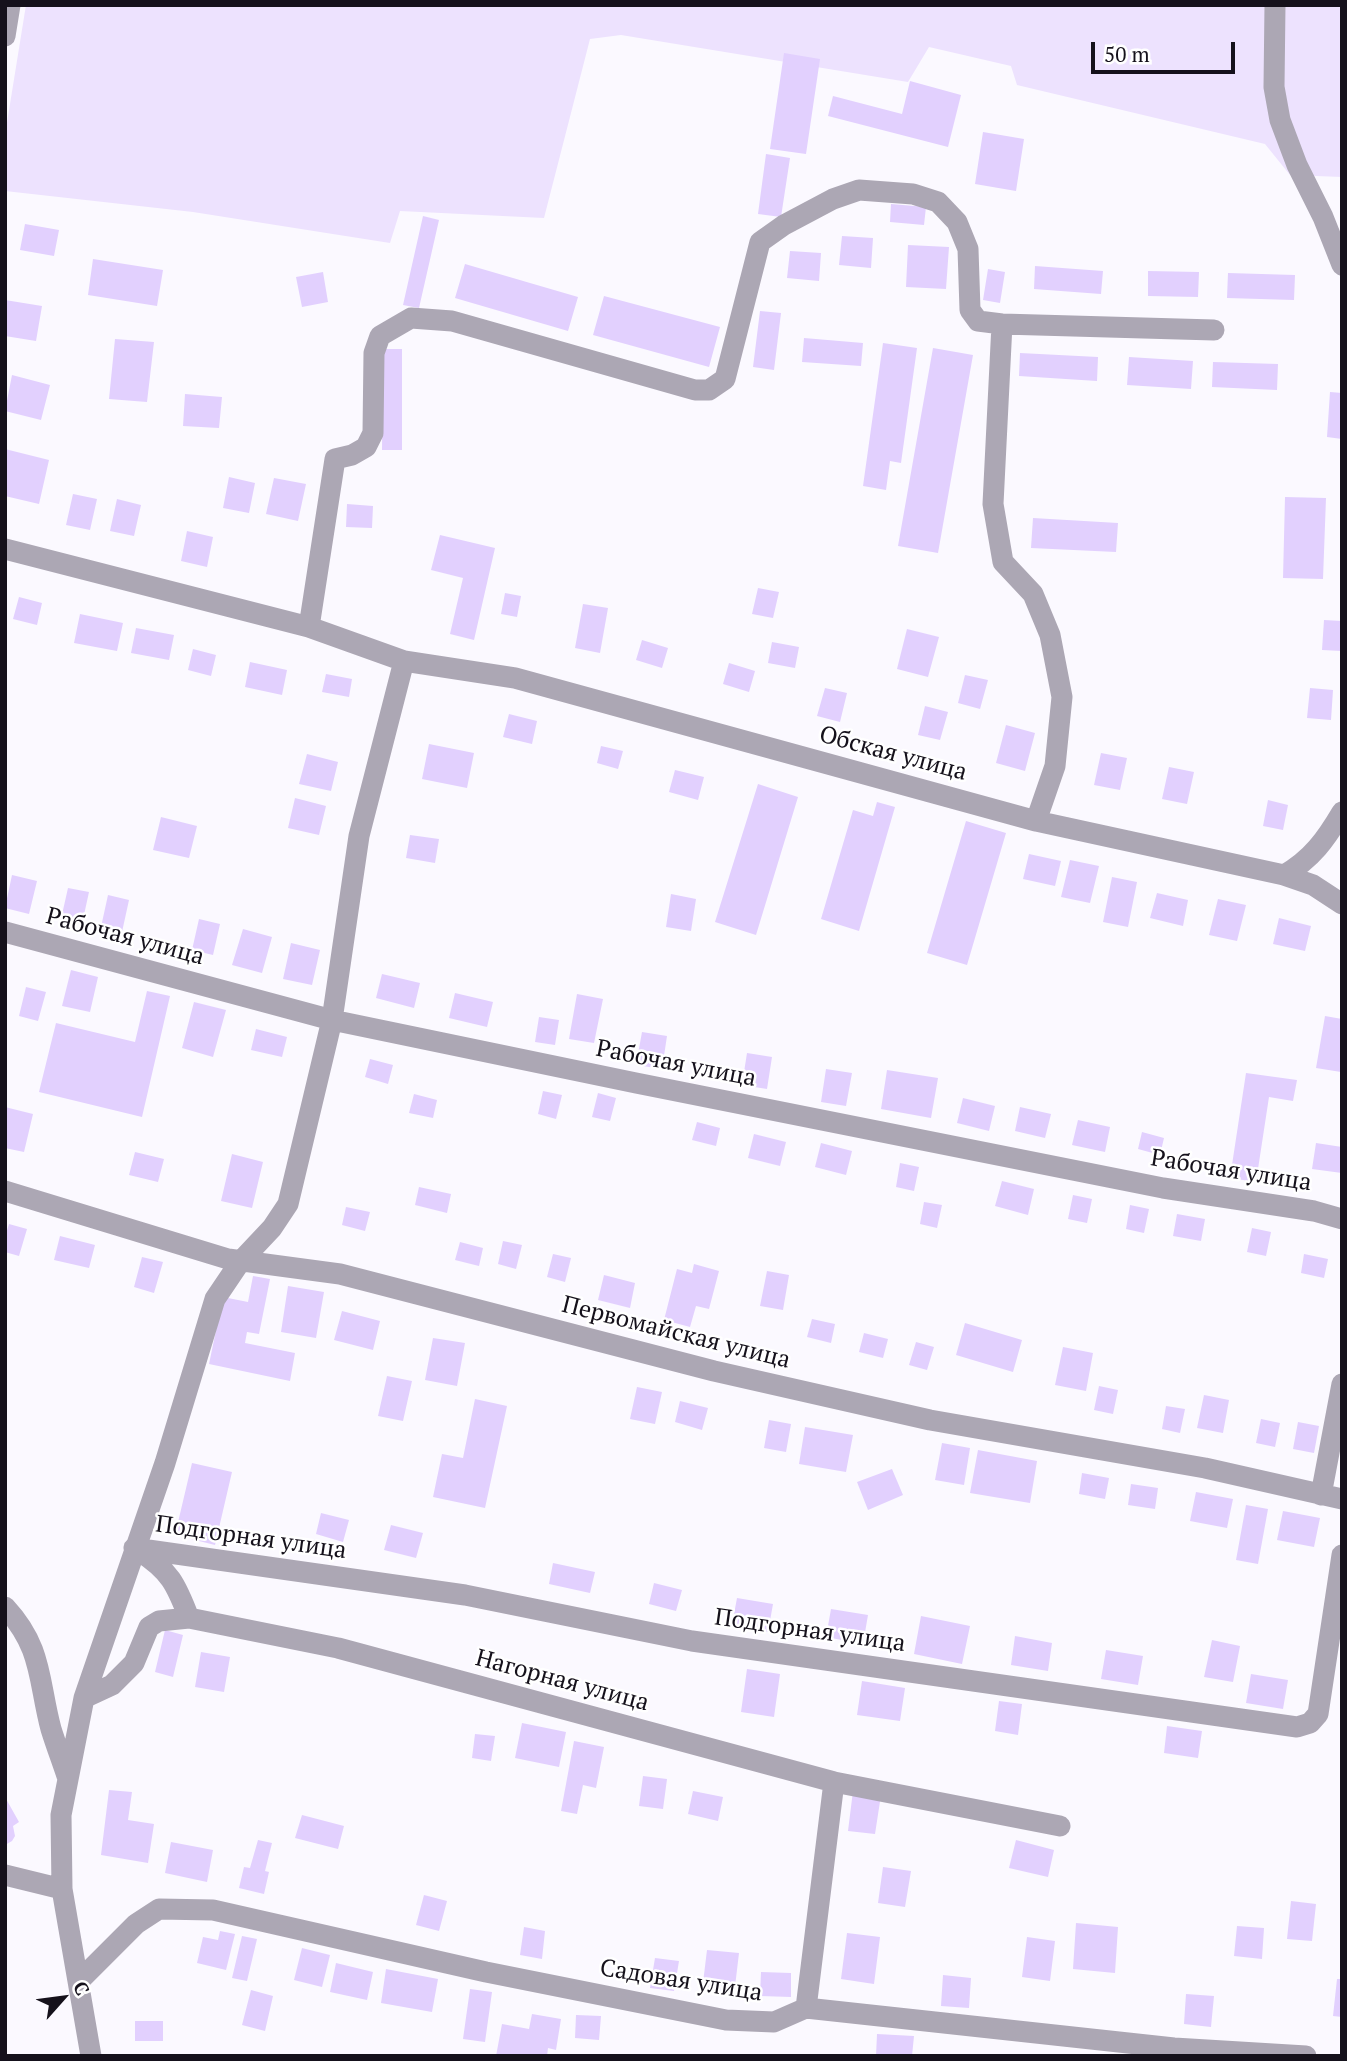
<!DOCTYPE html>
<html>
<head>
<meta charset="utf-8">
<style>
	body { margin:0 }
	#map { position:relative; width:1347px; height:2061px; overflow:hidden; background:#fbf9ff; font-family:"PT Serif",serif }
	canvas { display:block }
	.frame { position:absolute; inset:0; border:7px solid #15111b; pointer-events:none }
	.north { position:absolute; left:28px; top:1963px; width:70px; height:70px; -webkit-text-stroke:5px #fff; paint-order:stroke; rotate:62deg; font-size:19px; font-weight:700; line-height:28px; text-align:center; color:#15111b }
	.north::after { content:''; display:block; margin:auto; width:24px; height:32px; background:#15111b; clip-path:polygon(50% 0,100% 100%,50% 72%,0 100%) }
	.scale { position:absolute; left:1091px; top:42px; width:144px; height:32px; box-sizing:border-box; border:4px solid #15111b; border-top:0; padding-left:9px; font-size:21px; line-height:24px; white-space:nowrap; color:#15111b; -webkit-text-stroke:5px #fff; paint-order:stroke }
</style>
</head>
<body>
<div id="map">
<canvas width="1347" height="2061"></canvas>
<div class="frame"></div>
<div class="north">С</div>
<div class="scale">50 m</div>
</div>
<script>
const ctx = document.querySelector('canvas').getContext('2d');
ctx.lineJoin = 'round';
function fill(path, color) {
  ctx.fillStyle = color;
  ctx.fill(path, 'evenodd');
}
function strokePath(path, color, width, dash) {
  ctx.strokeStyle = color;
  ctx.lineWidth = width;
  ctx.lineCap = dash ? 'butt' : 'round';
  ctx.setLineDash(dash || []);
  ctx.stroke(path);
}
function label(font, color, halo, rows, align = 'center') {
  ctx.font = font + ' "PT Serif",serif';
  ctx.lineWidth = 5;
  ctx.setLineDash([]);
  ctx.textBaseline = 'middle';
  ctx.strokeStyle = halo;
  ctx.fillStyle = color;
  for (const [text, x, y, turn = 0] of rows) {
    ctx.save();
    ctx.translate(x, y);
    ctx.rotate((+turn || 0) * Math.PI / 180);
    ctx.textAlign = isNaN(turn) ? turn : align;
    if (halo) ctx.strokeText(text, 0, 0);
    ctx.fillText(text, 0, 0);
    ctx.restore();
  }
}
fill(new Path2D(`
	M 26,5 L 1342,5 L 1342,177 L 1290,175 L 1265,144 L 1017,85 L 1011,66 L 929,47 L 908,82 L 621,35 L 590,39 L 544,218 L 400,211 L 390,243 L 193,212 L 5,191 L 5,135 Z`), '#ede2fe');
fill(new Path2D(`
	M 784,53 L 820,59 L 806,154 L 770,149 Z
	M 910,81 L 961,95 L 948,147 L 828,116 L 833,96 L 902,114 Z
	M 983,132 L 1024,139 L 1016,191 L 975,184 Z
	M 766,154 L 790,158 L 781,217 L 758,214 Z
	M 891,204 L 926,207 L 924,225 L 890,222 Z
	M 423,216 L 439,220 L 419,308 L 403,305 Z
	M 25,224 L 59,230 L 54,256 L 20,250 Z
	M 842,236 L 873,238 L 871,268 L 839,265 Z
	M 908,245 L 949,247 L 946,289 L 906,287 Z
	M 790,251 L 821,253 L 819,281 L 787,278 Z
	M 93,259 L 163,270 L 157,306 L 88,295 Z
	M 465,264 L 578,297 L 568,331 L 455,298 Z
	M 1035,266 L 1103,271 L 1101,294 L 1034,289 Z
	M 988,269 L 1005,272 L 1000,303 L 983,300 Z
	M 1148,271 L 1199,272 L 1198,297 L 1148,296 Z
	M 323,272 L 328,302 L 302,307 L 296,277 Z
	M 1228,273 L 1295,275 L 1294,300 L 1227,298 Z
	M 604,296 L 720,327 L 709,367 L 593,335 Z
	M 5,300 L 42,306 L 36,341 L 5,336 Z
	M 760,311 L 781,313 L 774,370 L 753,367 Z
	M 804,338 L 863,343 L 861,366 L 802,362 Z
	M 115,339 L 154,342 L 147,402 L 109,399 Z
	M 883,343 L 917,348 L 901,463 L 890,461 L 886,490 L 863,486 Z
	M 933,348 L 973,355 L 938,553 L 898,546 Z
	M 383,349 L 402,349 L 402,450 L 382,450 Z
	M 1020,353 L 1098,357 L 1097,381 L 1019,376 Z
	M 1129,357 L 1193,361 L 1191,389 L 1127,385 Z
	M 1213,362 L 1278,364 L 1277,390 L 1212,387 Z
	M 12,375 L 50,385 L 41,420 L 5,411 Z
	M 1330,392 L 1342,393 L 1342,439 L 1327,437 Z
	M 185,394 L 222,397 L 219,428 L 183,426 Z
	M 5,449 L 49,460 L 39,504 L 5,496 Z
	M 229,477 L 255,483 L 249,513 L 223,508 Z
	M 274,478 L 306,484 L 298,521 L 266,514 Z
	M 73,494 L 97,499 L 90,530 L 66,525 Z
	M 1285,497 L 1326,498 L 1323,579 L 1283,578 Z
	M 117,499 L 141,505 L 134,536 L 110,531 Z
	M 347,504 L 373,506 L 372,528 L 346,527 Z
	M 1033,518 L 1118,523 L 1116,552 L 1031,548 Z
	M 187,531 L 213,537 L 207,567 L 181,561 Z
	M 440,535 L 495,548 L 474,640 L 450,634 L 463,578 L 431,570 Z
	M 758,588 L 779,592 L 773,618 L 752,614 Z
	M 505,593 L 521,596 L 517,617 L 501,614 Z
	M 19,597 L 42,603 L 37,625 L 13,619 Z
	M 583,604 L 608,608 L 600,653 L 575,648 Z
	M 80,614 L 123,623 L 117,651 L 74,643 Z
	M 1324,620 L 1342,621 L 1342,651 L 1322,650 Z
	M 136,628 L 174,635 L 169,660 L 131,653 Z
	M 907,629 L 939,637 L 928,677 L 897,669 Z
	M 642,640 L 668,648 L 662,668 L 636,660 Z
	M 772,642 L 799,647 L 795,668 L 768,663 Z
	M 193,649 L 216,655 L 211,676 L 188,670 Z
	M 250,662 L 287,670 L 282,695 L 245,687 Z
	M 729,663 L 755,671 L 749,692 L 723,684 Z
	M 326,674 L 352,679 L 349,697 L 322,692 Z
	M 965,675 L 988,680 L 980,709 L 958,703 Z
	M 825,688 L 847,693 L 840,722 L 817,716 Z
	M 1310,688 L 1333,690 L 1331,720 L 1307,718 Z
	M 925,706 L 948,712 L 940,740 L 918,735 Z
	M 509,714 L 537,721 L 532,744 L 503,737 Z
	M 1006,725 L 1035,733 L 1025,771 L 996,763 Z
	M 429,744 L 474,753 L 467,788 L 422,779 Z
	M 601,746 L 623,751 L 618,769 L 597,763 Z
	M 1101,753 L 1127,758 L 1120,790 L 1094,785 Z
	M 307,754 L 338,762 L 331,791 L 299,784 Z
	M 1169,767 L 1194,772 L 1187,804 L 1162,799 Z
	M 675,770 L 704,777 L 698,800 L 669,792 Z
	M 758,784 L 798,797 L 756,935 L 715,922 Z
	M 295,798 L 326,806 L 319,835 L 288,828 Z
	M 1268,800 L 1288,805 L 1283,830 L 1263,826 Z
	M 877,802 L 895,807 L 859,931 L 821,919 L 853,810 L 873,816 Z
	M 161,817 L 197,826 L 189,858 L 153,850 Z
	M 966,821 L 1006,833 L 967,965 L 927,953 Z
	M 410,835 L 439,839 L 435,863 L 406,858 Z
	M 1029,854 L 1061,861 L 1055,886 L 1023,879 Z
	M 1070,860 L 1099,866 L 1090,903 L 1061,897 Z
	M 12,875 L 37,881 L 29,914 L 5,908 Z
	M 1112,877 L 1137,882 L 1128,927 L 1103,922 Z
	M 68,888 L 89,892 L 82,924 L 61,919 Z
	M 1157,893 L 1188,900 L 1183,926 L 1150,918 Z
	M 671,894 L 696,899 L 691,931 L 666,927 Z
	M 108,895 L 129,900 L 122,932 L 101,927 Z
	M 1218,899 L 1246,905 L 1237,941 L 1209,935 Z
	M 1279,918 L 1311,926 L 1305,951 L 1273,944 Z
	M 199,919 L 220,924 L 213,955 L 192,950 Z
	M 243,929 L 272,937 L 262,973 L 232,965 Z
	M 291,943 L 320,950 L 312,985 L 283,979 Z
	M 71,970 L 98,977 L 90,1012 L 62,1006 Z
	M 382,974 L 420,983 L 414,1008 L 376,998 Z
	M 26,987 L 46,992 L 38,1021 L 19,1016 Z
	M 147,991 L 170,996 L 142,1117 L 39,1092 L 56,1023 L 135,1042 Z
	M 455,993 L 493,1002 L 487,1027 L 449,1018 Z
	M 577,994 L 603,999 L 594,1043 L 569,1039 Z
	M 194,1002 L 226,1010 L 213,1057 L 182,1048 Z
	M 1325,1016 L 1342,1019 L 1341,1072 L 1316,1068 Z
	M 539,1017 L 559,1020 L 555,1045 L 535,1042 Z
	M 256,1029 L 287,1037 L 282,1057 L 251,1050 Z
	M 642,1032 L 667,1036 L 662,1069 L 636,1065 Z
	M 747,1053 L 772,1057 L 767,1089 L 742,1085 Z
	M 370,1059 L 393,1065 L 388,1084 L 365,1077 Z
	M 826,1069 L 852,1073 L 846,1106 L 821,1102 Z
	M 887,1070 L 938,1078 L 931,1118 L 881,1109 Z
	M 1246,1073 L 1297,1080 L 1293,1101 L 1269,1097 L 1256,1182 L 1230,1178 Z
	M 543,1091 L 562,1095 L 556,1119 L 538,1114 Z
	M 598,1093 L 616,1098 L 610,1121 L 592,1117 Z
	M 414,1094 L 437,1100 L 433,1118 L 409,1113 Z
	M 963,1098 L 995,1106 L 989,1131 L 957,1123 Z
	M 5,1107 L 33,1114 L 24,1152 L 5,1148 Z
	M 1020,1107 L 1051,1114 L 1045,1138 L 1015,1131 Z
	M 1078,1120 L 1110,1127 L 1105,1152 L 1072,1145 Z
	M 697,1122 L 720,1128 L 716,1146 L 692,1140 Z
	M 1142,1132 L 1164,1138 L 1160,1155 L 1138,1149 Z
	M 754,1134 L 786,1142 L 780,1166 L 748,1158 Z
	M 821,1143 L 852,1151 L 846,1175 L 815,1167 Z
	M 1316,1143 L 1342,1147 L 1342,1173 L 1312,1169 Z
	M 135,1152 L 164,1159 L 158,1182 L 129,1175 Z
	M 232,1154 L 263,1162 L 252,1208 L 221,1201 Z
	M 900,1163 L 919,1167 L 914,1191 L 896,1187 Z
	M 1002,1181 L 1034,1189 L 1028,1215 L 995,1206 Z
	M 419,1187 L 451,1194 L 447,1213 L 415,1205 Z
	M 1073,1195 L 1092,1199 L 1087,1223 L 1068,1219 Z
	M 924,1202 L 942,1205 L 937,1228 L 920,1224 Z
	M 1130,1205 L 1149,1209 L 1144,1233 L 1126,1229 Z
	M 346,1207 L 370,1212 L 365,1231 L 342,1225 Z
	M 1177,1214 L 1205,1219 L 1201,1241 L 1173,1236 Z
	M 9,1224 L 27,1229 L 19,1256 L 5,1252 L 5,1237 Z
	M 1252,1228 L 1271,1232 L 1266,1256 L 1247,1252 Z
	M 60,1236 L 95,1245 L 89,1268 L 54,1260 Z
	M 503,1241 L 522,1245 L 516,1269 L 498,1264 Z
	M 460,1242 L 483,1248 L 479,1266 L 455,1260 Z
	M 553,1254 L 571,1258 L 565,1282 L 547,1277 Z
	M 1304,1254 L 1328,1259 L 1324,1278 L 1301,1273 Z
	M 142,1257 L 163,1262 L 154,1293 L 134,1287 Z
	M 694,1264 L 719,1271 L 709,1309 L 696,1306 L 690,1327 L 664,1320 L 677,1269 L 692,1273 Z
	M 767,1271 L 789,1275 L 783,1310 L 760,1306 Z
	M 604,1275 L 635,1283 L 630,1308 L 598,1300 Z
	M 253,1276 L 270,1279 L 259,1334 L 247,1332 L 245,1343 L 295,1353 L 290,1381 L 209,1364 L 223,1297 L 248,1302 Z
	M 288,1286 L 324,1292 L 316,1338 L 281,1332 Z
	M 342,1311 L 380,1321 L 373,1350 L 334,1340 Z
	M 812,1319 L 835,1324 L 831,1343 L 807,1337 Z
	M 965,1323 L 1022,1340 L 1013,1372 L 956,1355 Z
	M 864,1333 L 888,1339 L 883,1358 L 859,1352 Z
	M 433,1338 L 465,1343 L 457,1386 L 425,1380 Z
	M 916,1342 L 934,1347 L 927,1370 L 909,1365 Z
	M 1063,1347 L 1093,1353 L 1086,1391 L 1055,1385 Z
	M 387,1376 L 412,1381 L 403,1421 L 378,1416 Z
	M 1099,1386 L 1118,1390 L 1113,1414 L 1094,1410 Z
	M 637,1387 L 662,1392 L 655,1424 L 630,1419 Z
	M 1204,1395 L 1229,1400 L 1223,1433 L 1197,1428 Z
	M 475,1399 L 507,1406 L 485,1508 L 433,1497 L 442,1454 L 463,1458 Z
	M 680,1401 L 708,1408 L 702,1430 L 675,1422 Z
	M 1166,1406 L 1185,1409 L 1180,1433 L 1162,1429 Z
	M 1261,1419 L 1280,1423 L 1275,1447 L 1256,1443 Z
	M 769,1420 L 791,1424 L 786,1452 L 764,1448 Z
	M 1298,1422 L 1319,1426 L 1314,1453 L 1293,1449 Z
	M 805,1427 L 853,1435 L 846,1472 L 799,1464 Z
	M 942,1443 L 970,1448 L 964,1485 L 935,1480 Z
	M 978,1450 L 1037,1461 L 1030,1503 L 970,1493 Z
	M 192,1463 L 232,1472 L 215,1545 L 175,1535 Z
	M 892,1469 L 903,1495 L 868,1510 L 857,1482 Z
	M 1082,1473 L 1109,1478 L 1105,1499 L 1079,1494 Z
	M 1131,1484 L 1158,1488 L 1155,1509 L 1128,1505 Z
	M 1196,1492 L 1233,1499 L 1227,1528 L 1190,1521 Z
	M 1246,1505 L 1268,1509 L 1258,1564 L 1236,1560 Z
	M 1283,1511 L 1320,1518 L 1314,1547 L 1277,1540 Z
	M 321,1513 L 349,1520 L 343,1542 L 316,1534 Z
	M 391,1525 L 423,1533 L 416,1558 L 384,1550 Z
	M 553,1563 L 595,1572 L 590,1593 L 549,1584 Z
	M 654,1583 L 682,1590 L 676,1611 L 649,1604 Z
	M 737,1598 L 773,1604 L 768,1632 L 732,1625 Z
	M 831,1609 L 868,1615 L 863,1644 L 826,1637 Z
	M 921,1616 L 970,1626 L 962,1664 L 914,1654 Z
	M 165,1630 L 183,1635 L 173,1677 L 155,1672 Z
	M 1015,1636 L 1052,1643 L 1048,1671 L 1011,1665 Z
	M 1212,1640 L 1240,1646 L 1233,1682 L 1204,1677 Z
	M 1106,1650 L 1143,1656 L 1138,1685 L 1101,1679 Z
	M 201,1652 L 230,1657 L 224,1692 L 195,1687 Z
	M 747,1669 L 780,1674 L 774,1717 L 741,1712 Z
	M 1251,1674 L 1288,1680 L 1283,1709 L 1246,1703 Z
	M 862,1681 L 905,1688 L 900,1721 L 857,1715 Z
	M 999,1701 L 1022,1704 L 1018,1735 L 995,1731 Z
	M 522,1723 L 566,1732 L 559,1767 L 515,1758 Z
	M 1167,1726 L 1202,1731 L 1198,1758 L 1164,1753 Z
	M 475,1734 L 495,1736 L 491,1761 L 472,1758 Z
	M 574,1741 L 604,1747 L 596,1788 L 583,1785 L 577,1814 L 561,1811 Z
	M 643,1776 L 667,1779 L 663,1809 L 639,1806 Z
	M 109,1790 L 132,1792 L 128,1820 L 154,1824 L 148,1863 L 101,1855 Z
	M 693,1791 L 723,1797 L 718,1821 L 688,1814 Z
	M 853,1791 L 881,1795 L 875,1834 L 848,1831 Z
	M 5,1797 L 19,1822 L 13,1826 L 15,1836 L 12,1841 L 5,1845 Z
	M 302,1815 L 344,1826 L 338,1849 L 295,1838 Z
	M 258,1840 L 272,1843 L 265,1871 L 269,1872 L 264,1894 L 239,1888 L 244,1867 L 250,1868 Z
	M 1016,1840 L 1054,1850 L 1048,1877 L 1009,1868 Z
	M 171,1842 L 213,1850 L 207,1882 L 165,1873 Z
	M 883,1867 L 911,1871 L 905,1907 L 878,1903 Z
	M 424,1895 L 447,1901 L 439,1931 L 416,1925 Z
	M 1291,1901 L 1316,1904 L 1312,1941 L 1287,1939 Z
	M 1076,1923 L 1118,1927 L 1115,1973 L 1073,1969 Z
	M 1237,1926 L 1264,1928 L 1262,1959 L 1234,1956 Z
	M 524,1927 L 545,1931 L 542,1959 L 520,1955 Z
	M 220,1931 L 235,1934 L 226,1970 L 197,1963 L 203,1937 L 218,1940 Z
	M 847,1933 L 880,1937 L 874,1984 L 841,1979 Z
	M 242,1936 L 257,1939 L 247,1981 L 232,1978 Z
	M 1027,1937 L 1055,1941 L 1050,1981 L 1022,1977 Z
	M 302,1948 L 330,1955 L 322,1987 L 294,1980 Z
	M 707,1950 L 739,1953 L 734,1995 L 702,1991 Z
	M 655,1958 L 679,1961 L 674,1991 L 650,1988 Z
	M 336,1963 L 373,1972 L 367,2000 L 330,1992 Z
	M 386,1969 L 438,1979 L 432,2012 L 381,2003 Z
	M 761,1972 L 791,1973 L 791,1997 L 760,1996 Z
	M 943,1975 L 971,1978 L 969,2008 L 941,2006 Z
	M 1337,1979 L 1342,1979 L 1342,2017 L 1333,2016 Z
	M 470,1989 L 492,1992 L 485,2042 L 463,2039 Z
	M 251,1990 L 273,1996 L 265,2031 L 242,2025 Z
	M 1186,1994 L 1214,1996 L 1211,2027 L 1184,2024 Z
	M 532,2014 L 561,2019 L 556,2050 L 548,2048 L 547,2056 L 496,2056 L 502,2024 L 529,2029 Z
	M 576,2015 L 601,2016 L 599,2040 L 575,2038 Z
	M 135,2021 L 163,2021 L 163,2041 L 135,2041 Z
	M 877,2034 L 914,2036 L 912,2056 L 876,2056 Z`), '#e2d0fe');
strokePath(new Path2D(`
	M 1275,5 L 1274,87 L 1280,120 L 1297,165 L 1323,217 L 1342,265
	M 5,36 L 10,5
	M 1002,324 L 993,504 L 1003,562 L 1033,594 L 1050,635 L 1062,697 L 1055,766 L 1036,821
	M 5,549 L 309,627 L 404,661 L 515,678 L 1036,821 L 1284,875 C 1312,859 1326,839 1342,812
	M 309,627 L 335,459 L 352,455 L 366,447 L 373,433 L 374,353 L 380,336 L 411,318 L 452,321 L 695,390 L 709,390 L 725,379 L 760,242 L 784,225 L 833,199 L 859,190 L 913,194 L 938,202 L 957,222 L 968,249 L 970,310 L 978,321 L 1002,324 L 1214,330
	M 1284,875 L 1313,885 L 1342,904
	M 5,932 L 332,1020 L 636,1083 L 1163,1188 L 1314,1211 L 1342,1219
	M 5,1191 L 228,1259 L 340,1274 L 714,1371 L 930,1420 L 1205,1468 L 1342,1499
	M 1321,1495 L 1342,1384
	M 134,1548 L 465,1595 L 692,1641 L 1297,1727 L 1310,1723 L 1318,1714 L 1342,1555
	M 139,1551 C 170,1571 176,1584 189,1618
	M 5,1607 C 43,1648 38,1680 51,1729 C 56,1745 62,1761 67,1776
	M 84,1698 L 112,1685 L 134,1663 L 149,1627 L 159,1621 L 189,1618 L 338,1648 L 834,1782 L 1060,1826
	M 5,1875 L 62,1889
	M 79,1981 L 136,1924 L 159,1909 L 213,1910 L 486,1972 L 726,2020 L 774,2022 L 806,2008 L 1174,2048 L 1306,2056
	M 806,2008 L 834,1782
	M 91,2056 L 62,1889 L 61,1815 L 84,1698 L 165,1463 L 215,1299 L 240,1262 L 272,1228 L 288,1204 L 332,1020 L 359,836 L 404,661`), '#aca7b4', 21);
label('24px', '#15111b', '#fff', [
	["Обская улица",893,754,15],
	["Рабочая улица",125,937,15],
	["Рабочая улица",676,1064,11],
	["Рабочая улица",1231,1171,9],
	["Первомайская улица",676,1333,14],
	["Подгорная улица",251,1538,8],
	["Подгорная улица",810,1631,8],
	["Нагорная улица",562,1681,15],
	["Садовая улица",681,1981,9]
]);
</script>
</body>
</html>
